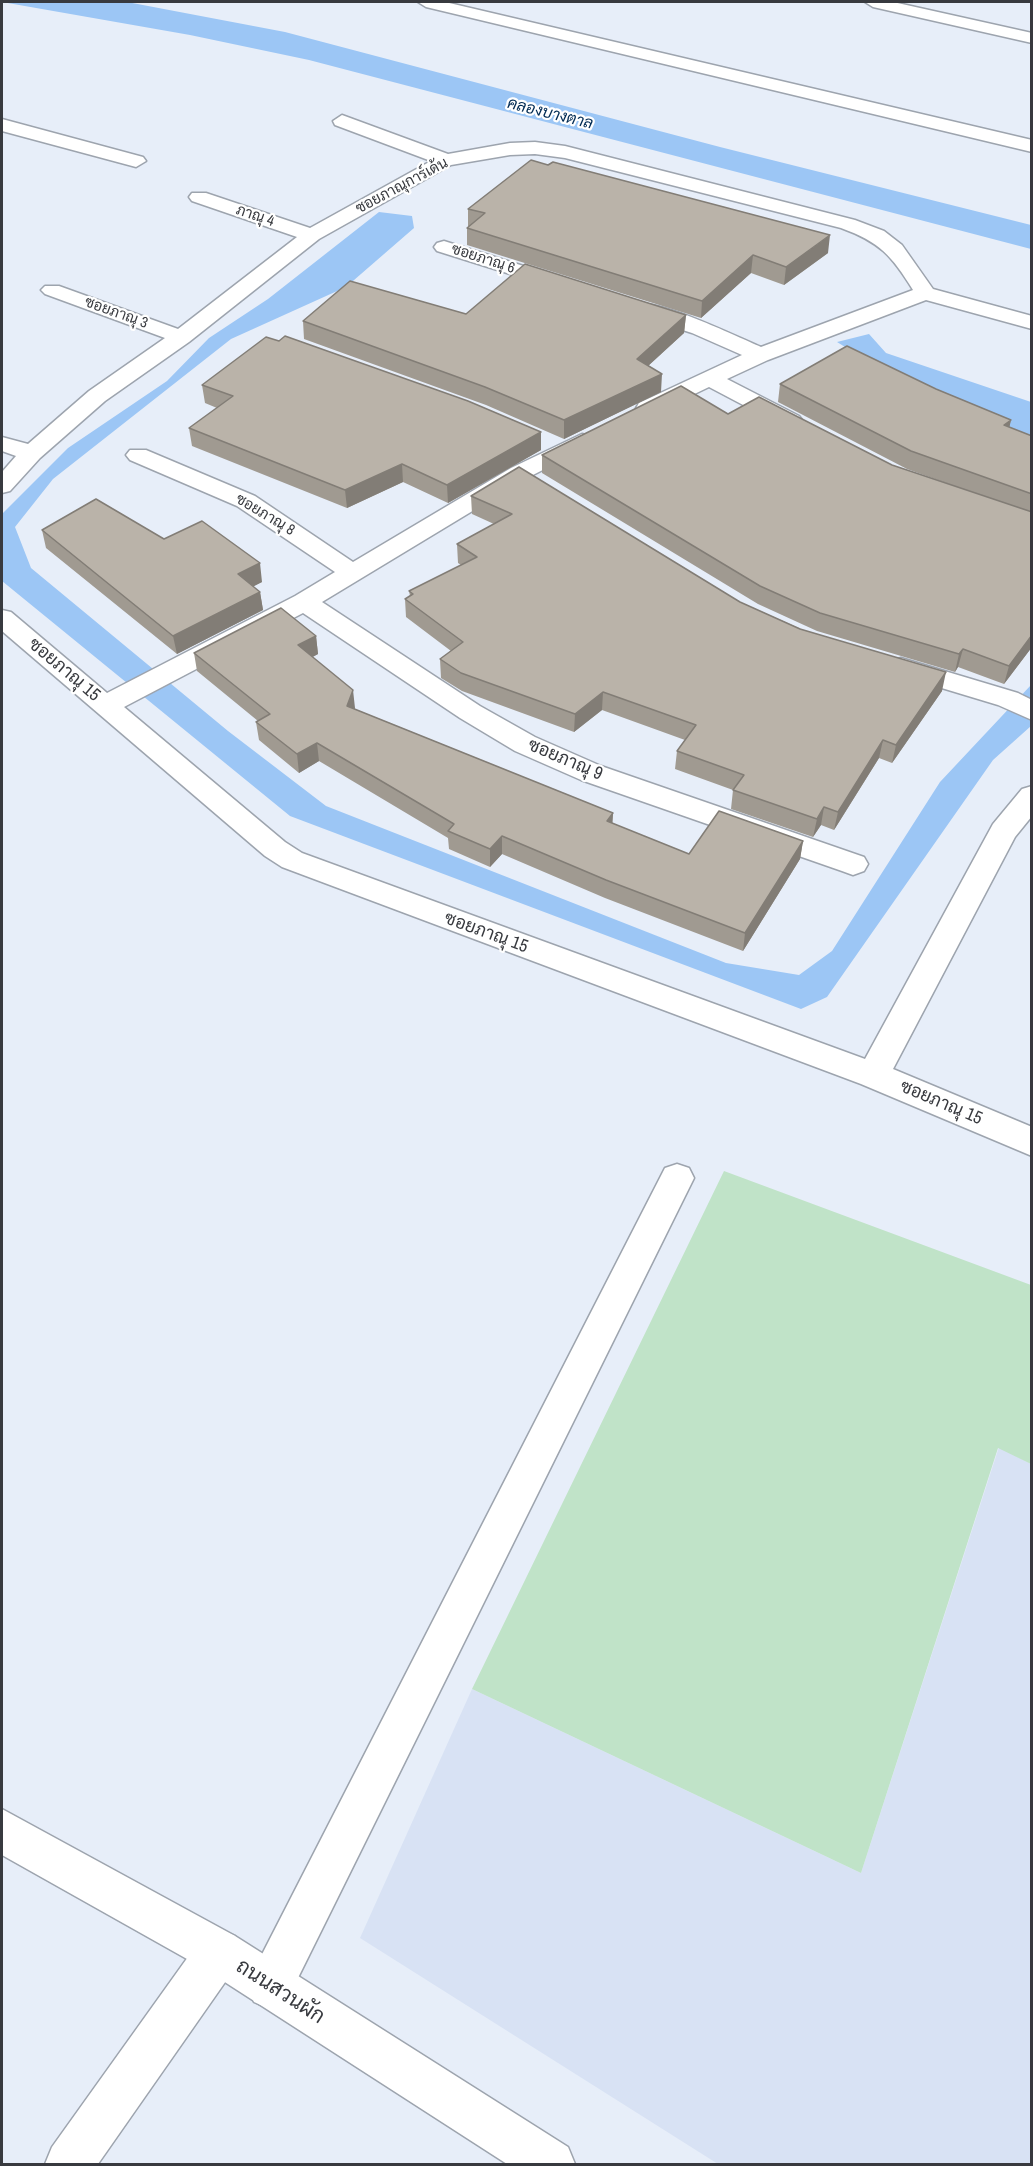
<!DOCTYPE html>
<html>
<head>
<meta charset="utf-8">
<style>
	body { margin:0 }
	#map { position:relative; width:1033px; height:2166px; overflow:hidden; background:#e7eef9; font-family:"Archivo Narrow",sans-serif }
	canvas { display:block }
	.frame { position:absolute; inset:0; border:3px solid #383a3f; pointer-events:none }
</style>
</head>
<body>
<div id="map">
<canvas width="1033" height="2166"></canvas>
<div class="frame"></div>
</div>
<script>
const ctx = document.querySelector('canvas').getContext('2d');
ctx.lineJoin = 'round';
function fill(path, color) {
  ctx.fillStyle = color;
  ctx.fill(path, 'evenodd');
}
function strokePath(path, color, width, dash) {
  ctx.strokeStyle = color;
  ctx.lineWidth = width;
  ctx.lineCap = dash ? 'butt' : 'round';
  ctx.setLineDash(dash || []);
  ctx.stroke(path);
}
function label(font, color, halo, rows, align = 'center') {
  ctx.font = font + ' "Archivo Narrow",Sarabun,sans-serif';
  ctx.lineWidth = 4.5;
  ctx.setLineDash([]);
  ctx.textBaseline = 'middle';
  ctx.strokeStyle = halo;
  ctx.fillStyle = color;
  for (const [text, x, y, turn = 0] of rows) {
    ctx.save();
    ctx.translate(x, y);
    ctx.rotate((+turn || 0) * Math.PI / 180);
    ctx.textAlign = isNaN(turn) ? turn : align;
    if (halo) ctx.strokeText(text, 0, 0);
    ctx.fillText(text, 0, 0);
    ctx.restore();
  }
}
fill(new Path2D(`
	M 999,1447 L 1031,1464 L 1031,2164 L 718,2164 L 360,1938 L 472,1689 L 861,1873 Z`), '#d8e2f4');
fill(new Path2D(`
	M 724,1171 L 1031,1285 L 1031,1464 L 998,1448 L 861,1873 L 472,1689 Z`), '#c0e3c8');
fill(new Path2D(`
	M 2,2 L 127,2 L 285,32 L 720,147 L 1031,225 L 1031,249 L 309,60 L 190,35 Z
	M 379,212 L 412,216 L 414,228 L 346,287 L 231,339 L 53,479 L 15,527 L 31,568 L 228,731 L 326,806 L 726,963 L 799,975 L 832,951 L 940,782 L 1031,685 L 1031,726 L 993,760 L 827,997 L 801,1009 L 290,816 L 2,581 L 2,514 L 68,448 L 167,381 L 209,338 L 268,299 Z
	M 869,334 L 886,353 L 1031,402 L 1031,448 L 871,363 L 837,342 Z`), '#9cc6f5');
const minor = new Path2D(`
	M 418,2 L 445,2 L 1032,140 L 1032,152 L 426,7 Z
	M 865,2 L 893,2 L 1032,33 L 1032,43 L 873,7 Z
	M 342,115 L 448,154 L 510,143 L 535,142 L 565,146 L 855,220 L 884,231 L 902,245 L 933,289 L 1032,316 L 1032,329 L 926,300 L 768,360 L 727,379 L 799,416 L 803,421 L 799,426 L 783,426 L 709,387 L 655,413 L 639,413 L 636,408 L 639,403 L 742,355 L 692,333 L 633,314 L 630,309 L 633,304 C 658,298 735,336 761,347 L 913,290 C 892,256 880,242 841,228 L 565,158 L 535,154 L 510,155 L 451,165 L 319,239 L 189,342 L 105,401 L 40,458 L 10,491 L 2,493 L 2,472 L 16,456 L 2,451 L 2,437 L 28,444 L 89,391 L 165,338 L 45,294 L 41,290 L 45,286 L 59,286 L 178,329 L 297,237 L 192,201 L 189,197 L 192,193 L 206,193 L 310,228 L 431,161 L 335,125 L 333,121 Z
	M 2,119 L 143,157 L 146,161 L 136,167 L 2,131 Z
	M 444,241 L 568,280 L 572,284 L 568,288 L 561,290 L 437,251 L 434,247 L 437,243 Z
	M 582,434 L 590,436 L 594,441 L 590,446 L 527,478 L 322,602 L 480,706 L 535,737 L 601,766 L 864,857 L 868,864 L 864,871 L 853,875 L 842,871 L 581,780 L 515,751 L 460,718 L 303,613 L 124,707 L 285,842 L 302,853 L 865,1059 L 993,824 L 1022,789 L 1032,786 L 1032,816 L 1015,837 L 893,1069 L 1032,1127 L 1032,1156 L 861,1084 L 282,867 L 265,856 L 2,631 L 2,610 L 11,612 L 107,693 L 295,596 L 335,572 L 237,506 L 130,460 L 126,455 L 130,450 L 146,450 L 255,496 L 353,562 L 511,468 Z
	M 901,658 L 1018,693 L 1032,700 L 1032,720 L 998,705 L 892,673 L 888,667 L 892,661 Z
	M 677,1164 L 689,1168 L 694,1178 L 286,2002 L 270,2009 L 254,2002 L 247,1986 L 254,1970 L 665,1168 Z
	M 219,1929 L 235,1936 L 242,1952 L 235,1968 L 98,2164 L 45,2164 L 52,2147 L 203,1936 Z`);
const tertiary = new Path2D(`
	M 2,1809 L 235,1936 L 568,2147 L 575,2164 L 507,2164 L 203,1968 L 2,1855 Z`);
strokePath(minor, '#9da4ae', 3);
strokePath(tertiary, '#9da4ae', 3);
fill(minor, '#fff');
fill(tertiary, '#fff');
fill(new Path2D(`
	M 468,209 L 828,253 L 784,285 L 751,273 L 701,318 L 467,245 L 467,228 L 469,226 L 468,226 Z
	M 466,314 L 686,315 L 684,333 L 648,366 L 661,392 L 564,439 L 486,405 L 304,339 L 303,321 Z
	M 780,384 L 936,389 L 1011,420 L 1009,427 L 1032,436 L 1032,647 L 1004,684 L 958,667 L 955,672 L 817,631 L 758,604 L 542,473 L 542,455 L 728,414 L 892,465 L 960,488 L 907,469 L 778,402 Z
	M 202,385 L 541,432 L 541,450 L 448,503 L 403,482 L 347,508 L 192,446 L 189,428 L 217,408 L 205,403 Z
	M 471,496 L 740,602 L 942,691 L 892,763 L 879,758 L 834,830 L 821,825 L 813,837 L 731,809 L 733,790 L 675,769 L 677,751 L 685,740 L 602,710 L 574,732 L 462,691 L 441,678 L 440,659 L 451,651 L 406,617 L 405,599 L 410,596 L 409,591 L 461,565 L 458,563 L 457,544 L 494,524 L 472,514 Z
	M 42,530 L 164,539 L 262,582 L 253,586 L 260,592 L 263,610 L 177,654 L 46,548 Z
	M 316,636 L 318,654 L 312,657 L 355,709 L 613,813 L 612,823 L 689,854 L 803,841 L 800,859 L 743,951 L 605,898 L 502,854 L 490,867 L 449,849 L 448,838 L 319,761 L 299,773 L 259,740 L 256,722 L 258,721 L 197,671 L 194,653 Z`), '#a09a91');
fill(new Path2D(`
	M 830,235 L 828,253 L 784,285 L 786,267 Z
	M 753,255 L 751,273 L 701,318 L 702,301 Z
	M 686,315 L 684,333 L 636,377 L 637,359 Z
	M 662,374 L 661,392 L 564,439 L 564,420 Z
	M 1011,420 L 1007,438 L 1004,425 Z
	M 541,432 L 541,450 L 448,503 L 447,485 Z
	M 402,464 L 403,482 L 347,508 L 345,490 Z
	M 260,563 L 262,582 L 241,593 L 238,574 Z
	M 260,592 L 263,610 L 177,654 L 173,636 Z
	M 1032,635 L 1032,647 L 1004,684 L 1009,666 Z
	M 316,636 L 318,654 L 300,664 L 298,645 Z
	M 963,649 L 958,667 L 955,672 L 959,654 Z
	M 946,672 L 942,691 L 892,763 L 896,745 Z
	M 353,690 L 355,708 L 349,724 L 347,706 Z
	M 603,692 L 602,710 L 574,732 L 575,714 Z
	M 883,740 L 879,758 L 834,830 L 838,812 Z
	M 317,743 L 319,761 L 299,773 L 297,754 Z
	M 824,807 L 821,825 L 813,837 L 817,819 Z
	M 613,813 L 612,832 L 607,821 Z
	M 502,836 L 502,854 L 490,867 L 490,849 Z
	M 803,841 L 800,859 L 743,951 L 745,933 Z`), '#827d76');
const building = new Path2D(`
	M 531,160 L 548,165 L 553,162 L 830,235 L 786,267 L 753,255 L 702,301 L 467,228 L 485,213 L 468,209 Z
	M 525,264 L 686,315 L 637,359 L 662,374 L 564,420 L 485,387 L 303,321 L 350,281 L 466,314 Z
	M 285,336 L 468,401 L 541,432 L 447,485 L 402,464 L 345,490 L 189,428 L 233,396 L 202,385 L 266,337 L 279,341 Z
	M 847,346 L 936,389 L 1011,420 L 1004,425 L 1032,436 L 1032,494 L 911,451 L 780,384 Z
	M 681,386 L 728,414 L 759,397 L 892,465 L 1032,512 L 1032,635 L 1009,666 L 963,649 L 959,654 L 820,613 L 760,586 L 542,455 Z
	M 519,467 L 740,602 L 800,629 L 946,672 L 896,745 L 883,740 L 838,812 L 824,807 L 817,819 L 733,790 L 744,775 L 677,751 L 696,725 L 603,692 L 575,714 L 461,673 L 440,659 L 463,642 L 405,599 L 413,594 L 409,591 L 477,557 L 457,544 L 512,514 L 471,496 Z
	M 96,499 L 164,539 L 202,521 L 260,563 L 238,574 L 260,592 L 173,636 L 42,530 Z
	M 281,608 L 316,636 L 298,645 L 353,690 L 347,706 L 613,813 L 607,821 L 689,854 L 719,811 L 803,841 L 745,933 L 606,880 L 502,836 L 490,849 L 448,831 L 454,824 L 317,743 L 297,754 L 256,722 L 270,714 L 194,653 Z`);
fill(building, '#bab3a9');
strokePath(building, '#827d76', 1.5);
label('15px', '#383a3f', '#fff', [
	["ซอยภาณุการ์เด้น",402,186,-28],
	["ภาณุ 4",255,216,19],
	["ซอยภาณุ 6",483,259,18],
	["ซอยภาณุ 3",116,313,20],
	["ซอยภาณุ 8",265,515,31]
]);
label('italic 16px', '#002b54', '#fff', [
	["คลองบางตาล",550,114,14]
]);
label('18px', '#383a3f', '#fff', [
	["ซอยภาณุ 15",64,670,40],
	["ซอยภาณุ 9",565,760,23],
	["ซอยภาณุ 15",486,933,20],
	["ซอยภาณุ 15",941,1103,23]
]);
label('21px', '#383a3f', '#fff', [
	["ถนนสวนผัก",280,1992,33]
]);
</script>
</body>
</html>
